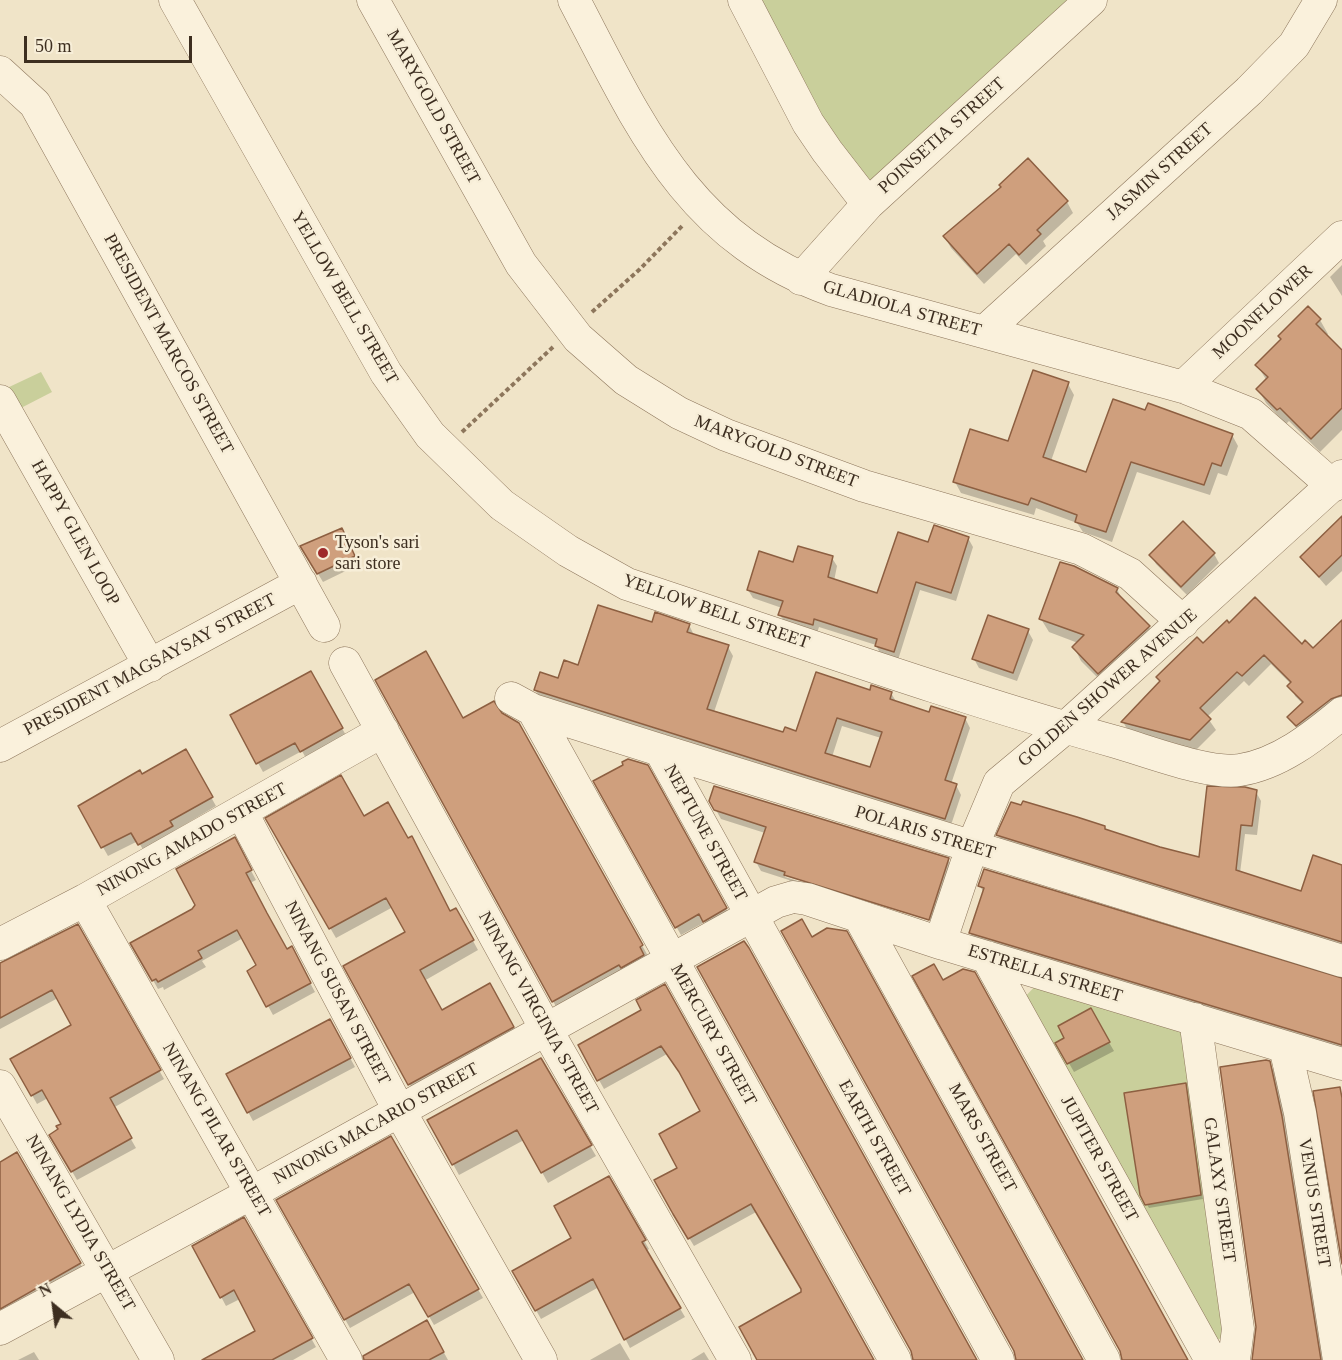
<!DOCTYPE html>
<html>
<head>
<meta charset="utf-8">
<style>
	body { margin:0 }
	#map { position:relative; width:1342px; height:1360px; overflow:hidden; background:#f0e4c8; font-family:"Times New Roman",serif }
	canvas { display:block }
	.north { position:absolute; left:24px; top:1276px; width:60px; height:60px; -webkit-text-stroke:4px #f7eed8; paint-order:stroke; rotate:331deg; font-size:16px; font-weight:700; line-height:24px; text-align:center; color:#3d2e20 }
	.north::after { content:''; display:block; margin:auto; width:21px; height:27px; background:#3d2e20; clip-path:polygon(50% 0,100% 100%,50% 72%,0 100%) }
	.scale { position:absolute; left:24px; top:36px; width:168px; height:27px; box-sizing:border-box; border:3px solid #3d2e20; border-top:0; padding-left:8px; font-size:18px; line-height:21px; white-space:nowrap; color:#3d2e20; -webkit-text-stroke:4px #f7eed8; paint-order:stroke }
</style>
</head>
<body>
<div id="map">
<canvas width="1342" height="1360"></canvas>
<div class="north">N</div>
<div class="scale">50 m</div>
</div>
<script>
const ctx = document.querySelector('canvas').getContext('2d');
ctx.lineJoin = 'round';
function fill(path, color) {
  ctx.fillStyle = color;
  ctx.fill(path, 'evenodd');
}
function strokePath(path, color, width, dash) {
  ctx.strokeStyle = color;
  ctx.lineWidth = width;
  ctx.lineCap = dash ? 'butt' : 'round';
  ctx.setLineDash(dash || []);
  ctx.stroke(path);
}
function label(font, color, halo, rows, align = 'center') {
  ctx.font = font + ' "Times New Roman",serif';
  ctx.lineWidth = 5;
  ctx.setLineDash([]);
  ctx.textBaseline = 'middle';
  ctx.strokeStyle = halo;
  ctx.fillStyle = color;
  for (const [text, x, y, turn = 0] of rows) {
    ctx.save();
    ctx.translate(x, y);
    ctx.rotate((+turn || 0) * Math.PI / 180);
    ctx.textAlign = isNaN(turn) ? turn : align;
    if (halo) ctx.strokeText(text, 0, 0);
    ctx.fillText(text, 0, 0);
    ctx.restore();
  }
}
fill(new Path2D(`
	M 750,0 L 1079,0 L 868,194 Z
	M 41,372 L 52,392 L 19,409 L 7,388 Z
	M 1039,982 L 1191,1022 L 1235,1329 L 1213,1343 L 1022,1000 Z`), '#c9cf9b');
fill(new Path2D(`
	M 1028,160 L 1067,202 L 1073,213 L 1043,241 L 1046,246 L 1026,265 L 1016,254 L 984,284 L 951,248 L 945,237 L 1002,187 Z
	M 1342,265 L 1342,296 L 1330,277 Z
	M 1320,320 L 1328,334 L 1326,336 L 1342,352 L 1342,430 L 1320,452 L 1289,421 L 1286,424 L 1266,403 L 1258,389 L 1267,381 L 1257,365 Z
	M 1068,384 L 1074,395 L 1051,461 L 1087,474 L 1146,412 L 1232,435 L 1238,446 L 1227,476 L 1218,473 L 1210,495 L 1137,472 L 1112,542 L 1083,532 L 1077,523 L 1036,508 L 1034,515 L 961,493 L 955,482 L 1008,443 Z
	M 1342,517 L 1342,571 L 1326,586 L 1302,558 Z
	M 968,538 L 973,547 L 956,601 L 920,590 L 898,660 L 881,655 L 876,645 L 819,627 L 817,633 L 785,623 L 780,615 L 782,608 L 753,598 L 748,590 L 794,564 L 832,558 L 837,566 L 834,581 L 878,595 L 929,544 Z
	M 346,539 L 358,565 L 323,582 L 302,547 Z
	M 1214,554 L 1219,563 L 1187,595 L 1156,564 L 1151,555 Z
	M 1117,589 L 1124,603 L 1149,627 L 1156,640 L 1106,686 L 1081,661 L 1074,647 L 1078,643 L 1049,632 L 1041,619 Z
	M 1342,622 L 1342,707 L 1302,736 L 1289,717 L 1303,704 L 1295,696 L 1291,684 L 1271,664 L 1249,686 L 1244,681 L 1207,717 L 1216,730 L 1196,750 L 1129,732 L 1123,722 L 1203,645 L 1302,646 L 1313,650 Z
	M 653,624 L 689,625 L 694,635 L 728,647 L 733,656 L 714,712 L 784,734 L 797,733 L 871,692 L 891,693 L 897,703 L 930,714 L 965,718 L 970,728 L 951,784 L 956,785 L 961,795 L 950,828 L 541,699 L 535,690 L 558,680 ZM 842,726 L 881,738 L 871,769 L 832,757 Z
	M 1028,631 L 1033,640 L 1017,681 L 979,668 L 974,659 Z
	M 310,673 L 347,737 L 307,760 L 302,751 L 263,772 L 232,716 Z
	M 377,680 L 462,720 L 501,715 L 518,724 L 648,956 L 559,1012 Z
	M 185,751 L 216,806 L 174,831 L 176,835 L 145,853 L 138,841 L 108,856 L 80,807 Z
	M 625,765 L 647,766 L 730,916 L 709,929 L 705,922 L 681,935 L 595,782 Z
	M 1256,792 L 1261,801 L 1257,835 L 1245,834 L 1240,873 L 1302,893 L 1342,866 L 1342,949 L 1003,844 L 998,835 L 1104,828 L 1106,831 L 1200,859 Z
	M 711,801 L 948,860 L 953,869 L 936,921 L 785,874 L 785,877 L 935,924 L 933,928 L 791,884 L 789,880 L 761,871 L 756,862 L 765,833 L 721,819 Z
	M 363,818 L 450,913 L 456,910 L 478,950 L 424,981 L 442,1012 L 490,985 L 519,1037 L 415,1094 L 345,967 L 407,933 L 393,907 L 336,938 L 267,819 Z
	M 234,839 L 256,880 L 250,883 L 286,951 L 291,948 L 315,992 L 273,1015 L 249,971 L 258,966 L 243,938 L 202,961 L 206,967 L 164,990 L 163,987 L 158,989 L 132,943 L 193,910 Z
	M 980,886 L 1342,980 L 1342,1052 L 975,941 L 970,933 L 984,893 Z
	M 77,926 L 164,1079 L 113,1108 L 136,1148 L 77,1180 L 51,1135 L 60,1130 L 63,1124 L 48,1098 L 37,1104 L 12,1059 L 73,1025 L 58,998 L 0,1029 L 0,966 Z
	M 1090,1010 L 1114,1051 L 1074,1072 L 1058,1044 L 1066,1039 Z
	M 643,1011 L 873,1360 L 759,1360 L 803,1293 L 803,1289 L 758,1211 L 694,1246 L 680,1223 L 679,1168 L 702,1112 L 684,1080 L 667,1054 L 604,1089 L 580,1046 Z
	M 335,1030 L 355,1067 L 253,1121 L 228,1075 Z
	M 540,1060 L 596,1156 L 548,1183 L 524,1140 L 459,1175 L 429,1120 Z
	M 1269,1063 L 1274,1071 L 1287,1127 L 1323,1360 L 1252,1360 L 1257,1327 Z
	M 1185,1084 L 1203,1199 L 1149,1208 L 1141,1194 Z
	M 391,1138 L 483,1298 L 434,1325 L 415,1292 L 350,1328 L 278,1201 Z
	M 17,1154 L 85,1272 L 0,1320 L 0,1164 Z
	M 608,1178 L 649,1249 L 646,1251 L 685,1317 L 630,1348 L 599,1287 L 541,1319 L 514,1271 L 573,1238 Z
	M 244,1219 L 316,1347 L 293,1360 L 205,1360 L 258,1331 L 240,1299 L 226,1306 L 194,1246 Z
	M 427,1322 L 448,1360 L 379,1360 Z
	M 620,1343 L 630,1360 L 590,1360 Z
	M 34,1352 L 39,1360 L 18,1360 Z
	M 704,1352 L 709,1360 L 691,1360 Z`), '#0003');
const building = new Path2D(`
	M 1028,158 L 1068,201 L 1037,230 L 1041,234 L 1019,255 L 1009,244 L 977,274 L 943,236 L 1001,187 L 999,185 Z
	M 1308,306 L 1321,319 L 1316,324 L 1342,350 L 1342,408 L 1311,439 L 1280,408 L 1277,410 L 1256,389 L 1268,377 L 1255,365 L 1281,339 L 1278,336 Z
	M 1033,370 L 1069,382 L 1043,457 L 1086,472 L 1113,399 L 1145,410 L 1148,403 L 1233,434 L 1221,466 L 1212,463 L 1204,485 L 1131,462 L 1106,532 L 1075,522 L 1077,515 L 1031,498 L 1028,505 L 953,482 L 970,429 L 1008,441 Z
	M 1342,516 L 1342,555 L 1319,577 L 1300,557 Z
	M 1183,521 L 1215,553 L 1181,587 L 1149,555 Z
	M 934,525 L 969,537 L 954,584 L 951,593 L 916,582 L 894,652 L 875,646 L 877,639 L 814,619 L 813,625 L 778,615 L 783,601 L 747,590 L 759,551 L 793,562 L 798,546 L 833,556 L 828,577 L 877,593 L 898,532 L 928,542 Z
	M 342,528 L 355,556 L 317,574 L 300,546 Z
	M 1060,562 L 1074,566 L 1118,588 L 1116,592 L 1150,626 L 1098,674 L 1072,647 L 1084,635 L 1039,619 Z
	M 1255,597 L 1302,644 L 1305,640 L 1313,648 L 1342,620 L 1342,695 L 1331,699 L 1296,726 L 1287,717 L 1303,702 L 1287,686 L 1291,682 L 1264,655 L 1242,676 L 1237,672 L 1200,708 L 1211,719 L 1190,740 L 1121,722 L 1160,681 L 1156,677 L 1197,637 L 1203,643 L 1227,620 L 1229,623 Z
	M 598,605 L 652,622 L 655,612 L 690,624 L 687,632 L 729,645 L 707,709 L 783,732 L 785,727 L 796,731 L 816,672 L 870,690 L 871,685 L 892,692 L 890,699 L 929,712 L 931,706 L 966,717 L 945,780 L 957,784 L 945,819 L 534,690 L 540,672 L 558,678 L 564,660 L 578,665 ZM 837,718 L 882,732 L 870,767 L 825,753 Z
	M 988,615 L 1029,629 L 1013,673 L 972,659 Z
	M 426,651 L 463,718 L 494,701 L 502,713 L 519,723 L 643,945 L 640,947 L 644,955 L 621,968 L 619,965 L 552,1002 L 375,680 Z
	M 311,671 L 343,728 L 300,752 L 295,743 L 256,764 L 230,715 Z
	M 186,749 L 213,797 L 170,821 L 173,826 L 138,845 L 131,833 L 101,848 L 78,806 L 140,770 L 142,774 Z
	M 628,759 L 648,765 L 727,908 L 703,922 L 699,914 L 675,928 L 593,781 L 623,765 L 622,762 Z
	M 341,775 L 364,816 L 388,802 L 408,838 L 412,836 L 450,911 L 456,908 L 474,940 L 420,970 L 442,1010 L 490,983 L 514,1027 L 408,1085 L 343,966 L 405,932 L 386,898 L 329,929 L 265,818 Z
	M 714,786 L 949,858 L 929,920 L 784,875 L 785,872 L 754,862 L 766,827 L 714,810 L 709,801 Z
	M 1207,786 L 1245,787 L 1257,790 L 1252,826 L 1241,825 L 1236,870 L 1301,891 L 1313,855 L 1342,865 L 1342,942 L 996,835 L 1011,802 L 1021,805 L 1023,801 L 1077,817 L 1105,826 L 1105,829 L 1160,847 L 1199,857 Z
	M 235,837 L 252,870 L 246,873 L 267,913 L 287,949 L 292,946 L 311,983 L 266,1007 L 247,971 L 256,965 L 237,930 L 198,951 L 202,958 L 158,982 L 156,979 L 152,981 L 130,943 L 192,909 L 195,905 L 176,869 Z
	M 984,869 L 1342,978 L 1342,1045 L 969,933 L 984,888 L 978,886 Z
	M 802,919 L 812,937 L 827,928 L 847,931 L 1083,1360 L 1016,1360 L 1014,1351 L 781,931 Z
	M 78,924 L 161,1070 L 110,1098 L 132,1138 L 71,1172 L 49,1135 L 58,1129 L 56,1126 L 61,1124 L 42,1090 L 31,1096 L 10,1059 L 71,1025 L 52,990 L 0,1018 L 0,963 Z
	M 744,941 L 749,948 L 977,1360 L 913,1360 L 911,1351 L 697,967 Z
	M 934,964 L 943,980 L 963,969 L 975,972 L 1188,1360 L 1122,1360 L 1120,1351 L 912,976 Z
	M 665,984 L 874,1360 L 757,1360 L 739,1327 L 801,1292 L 801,1289 L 751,1204 L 688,1239 L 673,1214 L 654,1180 L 677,1168 L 659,1134 L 700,1111 L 679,1072 L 661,1046 L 597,1081 L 578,1045 L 641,1010 L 636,1000 Z
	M 1091,1008 L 1110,1042 L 1067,1064 L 1055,1043 L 1064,1038 L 1058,1026 Z
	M 330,1019 L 351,1058 L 247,1113 L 226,1074 Z
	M 541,1058 L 592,1145 L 541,1173 L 517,1130 L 452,1165 L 427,1120 Z
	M 1266,1060 L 1270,1061 L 1282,1116 L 1321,1360 L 1252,1360 L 1256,1327 L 1220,1067 Z
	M 1186,1083 L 1201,1195 L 1145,1205 L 1140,1195 L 1124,1093 Z
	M 1340,1087 L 1342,1098 L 1342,1264 L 1313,1091 Z
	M 391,1136 L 479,1289 L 428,1317 L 409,1284 L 344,1320 L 276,1200 Z
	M 17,1152 L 81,1263 L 0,1309 L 0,1162 Z
	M 609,1176 L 646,1240 L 642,1242 L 681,1308 L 624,1340 L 593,1279 L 535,1311 L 512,1271 L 571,1238 L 554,1206 Z
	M 244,1217 L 313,1338 L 272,1360 L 202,1360 L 255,1331 L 234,1290 L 220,1298 L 192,1246 Z
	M 427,1320 L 444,1352 L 429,1360 L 364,1360 L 363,1356 Z`);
fill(building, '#cf9f7d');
strokePath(building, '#8d5f41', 1.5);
const minor = new Path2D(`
	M 175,0 L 386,373 L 430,435 L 502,505 L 568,551 L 627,584 C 790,638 952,696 1116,742 C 1148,751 1209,775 1240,770 C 1279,764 1313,737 1342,713
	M 373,0 L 521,264 L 578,338 L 626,380 L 679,413 L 726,435 L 864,486 L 1081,549 L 1130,574 L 1183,622
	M 574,0 C 640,126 687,238 831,290 L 1183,387 L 1251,414 L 1333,486
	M 744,0 L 808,123 L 827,151 L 868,204
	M 0,72 L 35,104 L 324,626
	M 801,279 L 868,204 L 1091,0
	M 984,332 L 1249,91 L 1294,45 L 1321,0
	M 1183,387 L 1342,237
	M 0,401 L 150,666
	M 345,663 L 546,1029 L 735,1360
	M 511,698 L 533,710 L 660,750 L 1342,961
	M 533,710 L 895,1360
	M 0,746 L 301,583
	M 660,750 L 998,1360
	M 242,813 L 399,1110 L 541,1360
	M 85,900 L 346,1360
	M 859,916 L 1104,1360
	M 940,943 L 972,847 L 999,783 L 1065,728 L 1342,476
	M 0,944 L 85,900 L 383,731
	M 987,957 L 1211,1360
	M 1195,1019 L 1238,1329 L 1234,1360
	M 1285,1047 L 1300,1113 L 1339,1360
	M 0,1086 L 158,1360
	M 0,1329 L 237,1201 L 776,902 L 793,897 L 807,899 L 940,943 L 1342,1064`);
strokePath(minor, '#8d765c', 33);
strokePath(new Path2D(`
	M 592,312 L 640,269 L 684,224
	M 462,432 L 553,347`), '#8d765c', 4, [4.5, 3]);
strokePath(minor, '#faf1dc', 32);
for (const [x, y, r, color] of [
	[323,553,6,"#9e2a2b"]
]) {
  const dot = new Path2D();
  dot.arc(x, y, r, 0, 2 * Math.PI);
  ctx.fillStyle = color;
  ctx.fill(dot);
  strokePath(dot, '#f7eed8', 2);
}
label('18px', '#3d2e20', '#f7eed8', [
	["MARYGOLD STREET",433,107,61],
	["POINSETIA STREET",942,136,-42],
	["JASMIN STREET",1160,172,-42],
	["YELLOW BELL STREET",344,298,60],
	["GLADIOLA STREET",902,309,16],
	["MOONFLOWER",1263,312,-43],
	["PRESIDENT MARCOS STREET",168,344,61],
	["MARYGOLD STREET",776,452,21],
	["HAPPY GLEN LOOP",75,533,61],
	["YELLOW BELL STREET",716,612,19],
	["PRESIDENT MAGSAYSAY STREET",150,665,-28],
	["GOLDEN SHOWER AVENUE",1108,688,-41],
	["NEPTUNE STREET",705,833,61],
	["POLARIS STREET",925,833,17],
	["NINONG AMADO STREET",192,840,-29],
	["ESTRELLA STREET",1045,974,17],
	["NINANG SUSAN STREET",337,993,62],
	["NINANG VIRGINIA STREET",538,1013,61],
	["MERCURY STREET",713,1035,61],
	["NINONG MACARIO STREET",376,1124,-29],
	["NINANG PILAR STREET",216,1130,60],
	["EARTH STREET",874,1138,61],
	["MARS STREET",982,1138,61],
	["JUPITER STREET",1099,1159,61],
	["GALAXY STREET",1219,1190,82],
	["VENUS STREET",1314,1203,81],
	["NINANG LYDIA STREET",80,1223,60]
]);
label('18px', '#3d2e20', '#f7eed8', [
	["Tyson's sari",335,543],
	["sari store",335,564]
], 'left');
</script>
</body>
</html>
